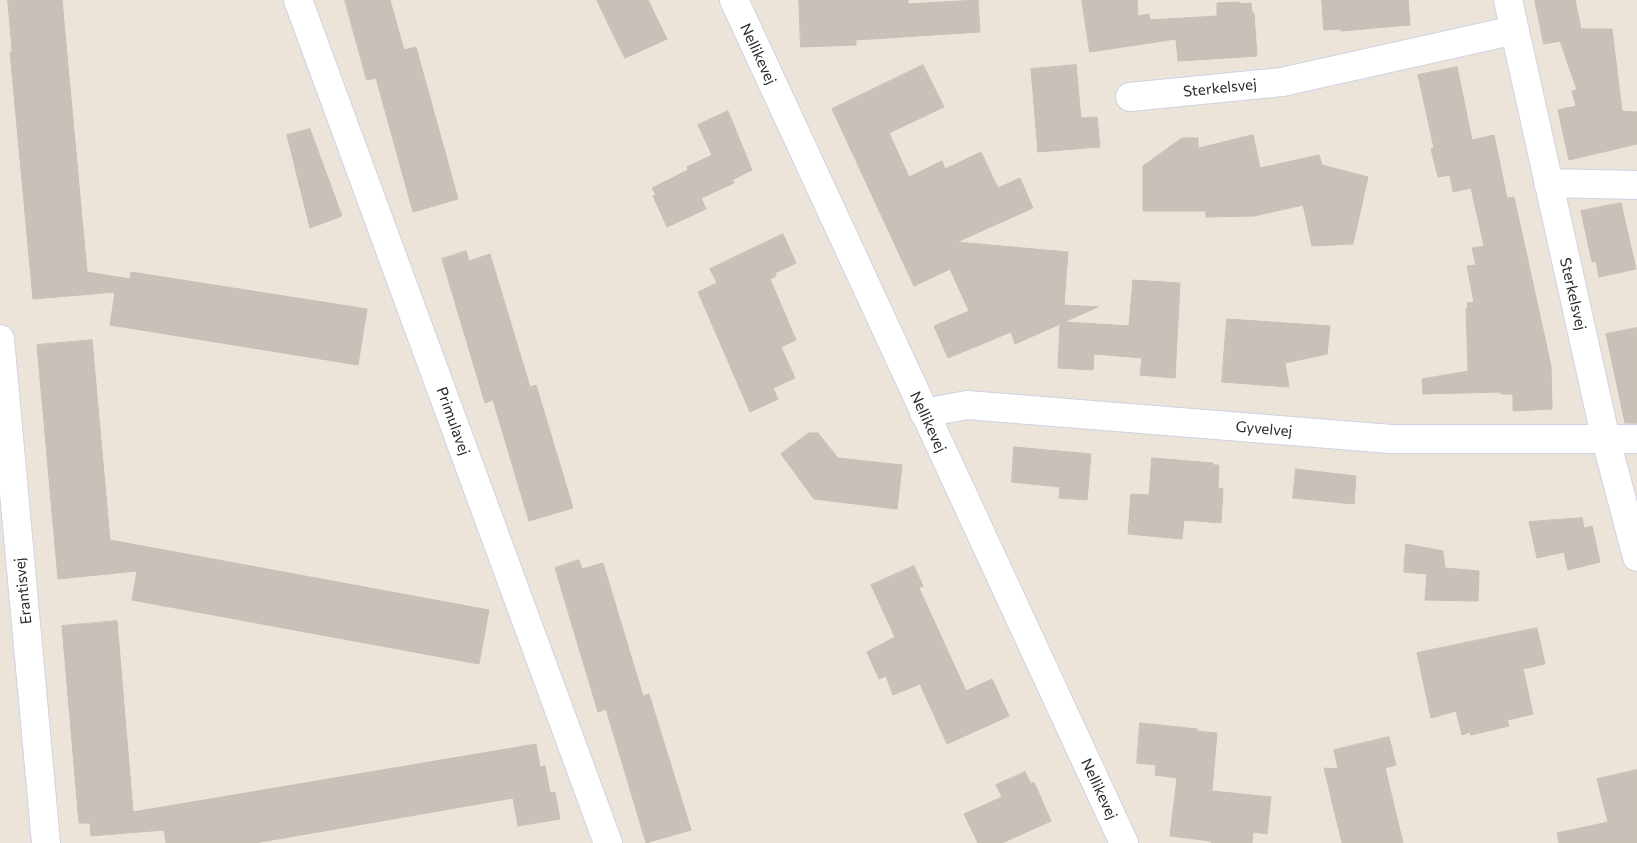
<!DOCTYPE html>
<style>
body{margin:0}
canvas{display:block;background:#ede4d9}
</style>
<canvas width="1637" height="843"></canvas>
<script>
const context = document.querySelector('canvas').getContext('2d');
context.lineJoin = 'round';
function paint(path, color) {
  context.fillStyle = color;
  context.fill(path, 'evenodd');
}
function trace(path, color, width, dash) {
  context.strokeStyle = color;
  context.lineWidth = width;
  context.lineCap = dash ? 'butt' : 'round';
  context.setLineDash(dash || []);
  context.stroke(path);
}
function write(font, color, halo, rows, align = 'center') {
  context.font = font + ' Commissioner,sans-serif';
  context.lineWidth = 5;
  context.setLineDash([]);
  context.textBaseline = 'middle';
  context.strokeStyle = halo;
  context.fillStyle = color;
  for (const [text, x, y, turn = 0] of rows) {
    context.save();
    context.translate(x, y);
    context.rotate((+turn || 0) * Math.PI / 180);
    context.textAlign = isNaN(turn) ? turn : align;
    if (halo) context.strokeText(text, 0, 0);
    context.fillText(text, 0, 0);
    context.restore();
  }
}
const building = new Path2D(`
 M 8,0 L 62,0 L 87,272 L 130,279 L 131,272 L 367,309 L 358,365 L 110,325 L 115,292 L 33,299 L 10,52 L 12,52 Z
 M 345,0 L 390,0 L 404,50 L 416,47 L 458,199 L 413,212 L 376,78 L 367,80 Z
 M 597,0 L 648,0 L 667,39 L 625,58 Z
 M 799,0 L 908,0 L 908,4 L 978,0 L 980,32 L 856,40 L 856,45 L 801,47 Z
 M 1082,0 L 1137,0 L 1138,16 L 1149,14 L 1150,20 L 1217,16 L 1217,3 L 1239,2 L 1240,4 L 1251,3 L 1252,13 L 1254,13 L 1257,56 L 1178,61 L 1176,39 L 1090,52 Z
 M 1322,0 L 1408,0 L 1410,25 L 1341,31 L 1341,29 L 1324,30 Z
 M 1535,0 L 1575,0 L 1581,29 L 1612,29 L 1622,111 L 1637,112 L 1637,144 L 1569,160 L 1558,110 L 1576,106 L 1572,91 L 1577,90 L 1560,41 L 1544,44 Z
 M 923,65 L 944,107 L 889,133 L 909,177 L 942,161 L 945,169 L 981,152 L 998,188 L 1020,178 L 1033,208 L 957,242 L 1068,252 L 1064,305 L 1098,307 L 1064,322 L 1129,326 L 1133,280 L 1180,283 L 1175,378 L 1140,375 L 1142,358 L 1094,354 L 1093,370 L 1058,368 L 1060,324 L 1015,344 L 1011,332 L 948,358 L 934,326 L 969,311 L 950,269 L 914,286 L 832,109 Z
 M 1076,65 L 1081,118 L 1097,117 L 1100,147 L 1038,152 L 1031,69 Z
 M 1457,67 L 1472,140 L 1494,135 L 1507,198 L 1514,197 L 1551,366 L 1552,409 L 1513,411 L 1513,394 L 1501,394 L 1501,392 L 1423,394 L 1422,379 L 1468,371 L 1466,309 L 1468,308 L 1467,303 L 1474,302 L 1467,266 L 1476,265 L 1472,248 L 1484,246 L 1471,188 L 1453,192 L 1450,175 L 1438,177 L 1431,149 L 1434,148 L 1418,75 Z
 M 728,111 L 752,170 L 732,180 L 734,183 L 701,198 L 706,209 L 667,227 L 653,196 L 656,195 L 652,188 L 688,170 L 687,167 L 712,155 L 698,125 Z
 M 310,129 L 342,216 L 310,228 L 287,135 Z
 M 1253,135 L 1260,168 L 1319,155 L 1322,165 L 1368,177 L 1353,244 L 1312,246 L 1303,205 L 1254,216 L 1206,217 L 1206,211 L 1143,211 L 1143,166 L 1182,138 L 1198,138 L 1198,148 Z
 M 1621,203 L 1636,269 L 1599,277 L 1596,261 L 1592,262 L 1581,211 Z
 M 783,234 L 796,263 L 775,273 L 776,276 L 770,279 L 796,340 L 781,347 L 795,378 L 773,388 L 778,399 L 750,412 L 698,292 L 717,283 L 710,269 Z
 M 466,251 L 469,261 L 490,254 L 530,387 L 536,385 L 573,508 L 529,521 L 493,400 L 485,403 L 442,259 Z
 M 1227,319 L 1330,326 L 1327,354 L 1285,363 L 1289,387 L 1222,382 Z
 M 1637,328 L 1637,423 L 1625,423 L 1606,334 Z
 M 92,340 L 110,540 L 489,610 L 479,664 L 132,600 L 137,571 L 58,579 L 37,345 Z
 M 809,433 L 818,433 L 838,458 L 902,465 L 897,509 L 814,499 L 781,454 Z
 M 1014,447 L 1091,454 L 1087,500 L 1059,498 L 1060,487 L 1012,482 Z
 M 1152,458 L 1213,463 L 1213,465 L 1219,465 L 1218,488 L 1223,489 L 1221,523 L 1184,520 L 1182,539 L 1128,534 L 1131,494 L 1149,495 Z
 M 1296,469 L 1356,476 L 1354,504 L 1293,498 Z
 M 1582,518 L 1584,528 L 1592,526 L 1600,562 L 1568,570 L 1564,552 L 1537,558 L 1529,522 Z
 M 1406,544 L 1443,551 L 1445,568 L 1479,571 L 1478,601 L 1425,600 L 1427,574 L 1404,572 Z
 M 579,560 L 582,569 L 603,563 L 643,696 L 649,694 L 691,830 L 646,843 L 606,709 L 598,712 L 555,568 Z
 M 914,566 L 923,586 L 919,588 L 966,691 L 992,679 L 1009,716 L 947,744 L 920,684 L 893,695 L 886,676 L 879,679 L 867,652 L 895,637 L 871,585 Z
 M 117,621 L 133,812 L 536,744 L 540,767 L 545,766 L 550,793 L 555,792 L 560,819 L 518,826 L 513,798 L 255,843 L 166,843 L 164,830 L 91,836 L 90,823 L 79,823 L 62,626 Z
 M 1537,628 L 1545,664 L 1523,669 L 1533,714 L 1507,720 L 1509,726 L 1471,735 L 1470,732 L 1462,735 L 1456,711 L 1431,718 L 1417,653 Z
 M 1140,723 L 1197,729 L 1197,731 L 1217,733 L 1212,791 L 1271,797 L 1267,834 L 1253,832 L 1252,843 L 1211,843 L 1211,841 L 1170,836 L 1177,778 L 1155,775 L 1156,765 L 1137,763 Z
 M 1389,737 L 1396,765 L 1385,768 L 1403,843 L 1342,843 L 1324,768 L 1338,769 L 1334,750 Z
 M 1637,770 L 1637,843 L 1559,843 L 1557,833 L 1608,822 L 1597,779 Z
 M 1025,772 L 1031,784 L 1034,782 L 1051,821 L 1002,843 L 978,843 L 964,814 L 1002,797 L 996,785 Z`);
paint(building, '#c8c1b9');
trace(building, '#c8c0b3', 1);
const minor = new Path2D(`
 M 298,0 L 608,843
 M 734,0 L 1124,843
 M 1508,0 L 1606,440 L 1637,557
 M 1130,97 L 1282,82 L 1515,30
 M 1548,183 L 1637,185
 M 0,339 L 46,843
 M 924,413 L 967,405 L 1391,439 L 1637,439`);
trace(minor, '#ced2e4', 30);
trace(minor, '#fff', 28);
write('15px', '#292929', '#fff', [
 ["Nellikevej",758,54,65],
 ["Sterkelsvej",1220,88,-6],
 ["Sterkelsvej",1573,294,77],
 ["Primulavej",453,421,70],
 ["Nellikevej",928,422,65],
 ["Gyvelvej",1264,429,5],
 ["Erantisvej",23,591,-96],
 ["Nellikevej",1099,789,65]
]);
</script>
